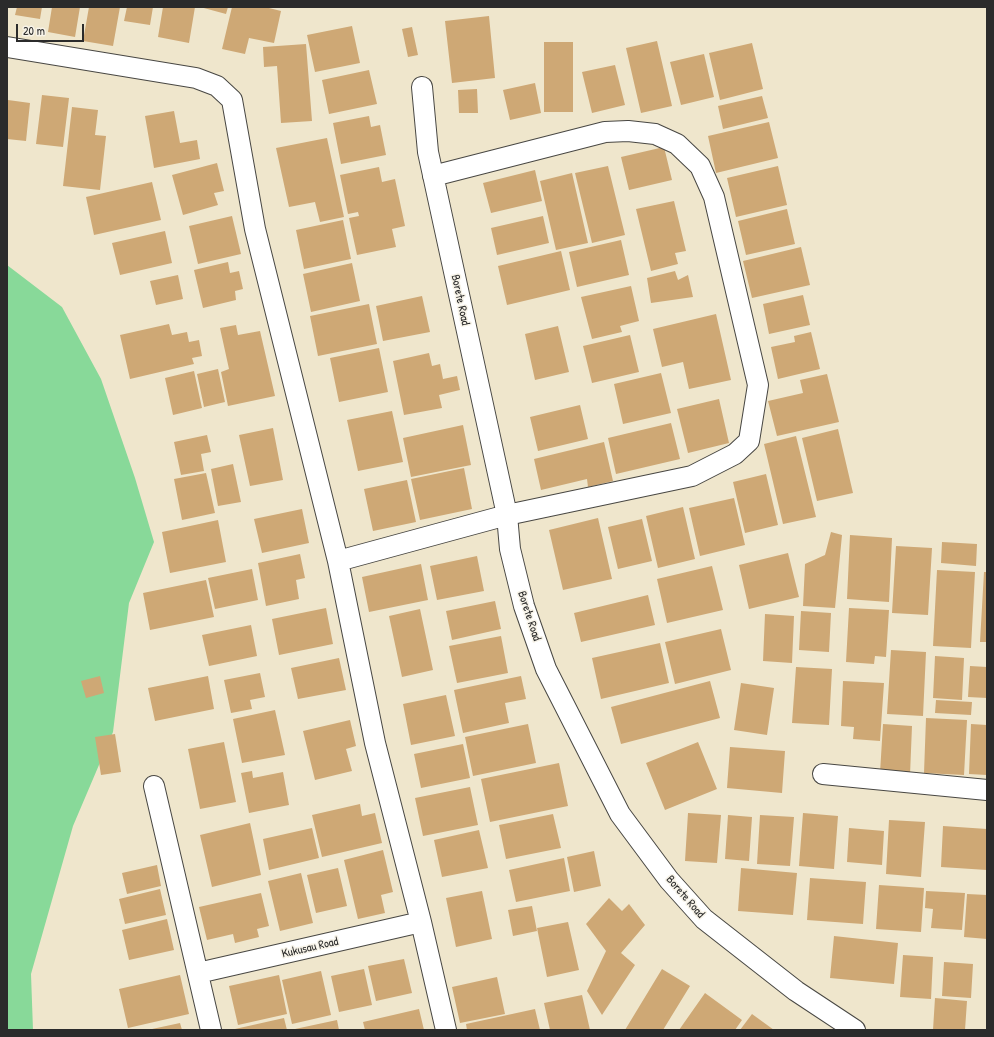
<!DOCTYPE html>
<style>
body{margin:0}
#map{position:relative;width:994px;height:1037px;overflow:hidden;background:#efe6cc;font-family:"Patrick Hand",sans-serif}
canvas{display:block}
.frame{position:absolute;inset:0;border:8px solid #2b2b2b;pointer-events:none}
.scale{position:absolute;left:16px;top:24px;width:68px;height:18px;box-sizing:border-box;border:2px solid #2b2b2b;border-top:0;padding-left:5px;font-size:12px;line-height:14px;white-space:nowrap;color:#2b2b2b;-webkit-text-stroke:3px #f7f3e8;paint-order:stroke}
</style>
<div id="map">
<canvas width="994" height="1037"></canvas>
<div class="frame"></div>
<div class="scale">20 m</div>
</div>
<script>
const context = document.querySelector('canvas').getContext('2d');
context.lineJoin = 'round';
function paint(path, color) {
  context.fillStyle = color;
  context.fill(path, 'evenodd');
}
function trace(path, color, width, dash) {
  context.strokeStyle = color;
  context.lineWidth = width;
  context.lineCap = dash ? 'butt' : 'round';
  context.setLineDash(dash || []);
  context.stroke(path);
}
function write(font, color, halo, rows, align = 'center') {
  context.font = font + ' "Patrick Hand",sans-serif';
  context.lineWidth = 3;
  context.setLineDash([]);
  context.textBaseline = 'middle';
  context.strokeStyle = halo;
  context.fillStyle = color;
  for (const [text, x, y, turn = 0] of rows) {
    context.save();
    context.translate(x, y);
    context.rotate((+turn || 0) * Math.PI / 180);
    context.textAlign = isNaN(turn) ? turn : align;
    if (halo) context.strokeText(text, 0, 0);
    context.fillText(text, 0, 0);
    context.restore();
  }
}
paint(new Path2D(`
 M 7,265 L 62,307 L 101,379 L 135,478 L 154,542 L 129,603 L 113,732 L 73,826 L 31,974 L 33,1030 L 7,1030 Z`), '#88d999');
paint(new Path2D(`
 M 17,7 L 42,7 L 40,19 L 15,15 Z
 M 52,7 L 80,7 L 75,37 L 48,32 Z
 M 89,7 L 120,7 L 113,46 L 83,41 Z
 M 127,7 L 153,7 L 150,25 L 124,21 Z
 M 163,7 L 195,7 L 189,43 L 158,37 Z
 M 200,7 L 228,7 L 226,14 Z
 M 232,7 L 265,7 L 281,11 L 274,43 L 249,38 L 245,54 L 222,49 Z
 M 489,16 L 495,78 L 452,83 L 445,21 Z
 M 352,26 L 360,63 L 315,72 L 307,35 Z
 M 412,27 L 418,55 L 408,57 L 402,29 Z
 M 657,41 L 672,106 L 641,113 L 626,48 Z
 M 544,42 L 573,42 L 573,112 L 544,112 Z
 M 752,43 L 763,89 L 720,100 L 709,53 Z
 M 306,44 L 312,121 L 281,123 L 277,66 L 264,67 L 263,47 Z
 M 704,54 L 714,97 L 681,105 L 670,62 Z
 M 615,65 L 625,105 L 592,113 L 582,72 Z
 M 369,70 L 377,104 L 329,114 L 322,80 Z
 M 535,83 L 541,113 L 510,120 L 503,90 Z
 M 477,89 L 478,113 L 459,113 L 458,90 Z
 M 42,95 L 69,98 L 63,147 L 36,144 Z
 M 762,96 L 768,118 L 723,129 L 718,106 Z
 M 8,100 L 30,103 L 26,141 L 7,139 Z
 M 72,107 L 98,110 L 95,135 L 106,136 L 100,190 L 63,186 Z
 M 174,111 L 180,143 L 197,140 L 200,159 L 154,168 L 145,116 Z
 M 369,116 L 371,127 L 380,125 L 386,155 L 341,164 L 333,123 Z
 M 769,122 L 778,158 L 716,173 L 708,136 Z
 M 327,138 L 344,217 L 320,222 L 315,202 L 289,207 L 276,148 Z
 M 664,147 L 672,180 L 629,190 L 621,157 Z
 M 217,163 L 224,191 L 214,193 L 218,205 L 183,215 L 172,175 Z
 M 608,166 L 625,235 L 592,243 L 575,173 Z
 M 778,166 L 787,205 L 736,217 L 727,178 Z
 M 379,167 L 382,182 L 395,179 L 405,226 L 392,229 L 396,247 L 357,255 L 349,218 L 359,216 L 358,212 L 348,214 L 340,175 Z
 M 535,170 L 542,201 L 491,213 L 483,183 Z
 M 572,173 L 588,243 L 556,250 L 540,181 Z
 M 152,182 L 161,220 L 94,235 L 86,197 Z
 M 674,201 L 686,251 L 675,253 L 678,264 L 651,271 L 636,209 Z
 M 787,209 L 795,244 L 746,255 L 738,221 Z
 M 232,216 L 241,254 L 198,264 L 189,226 Z
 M 543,216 L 549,243 L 497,255 L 491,228 Z
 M 343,220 L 351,259 L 304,269 L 296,230 Z
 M 165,231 L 172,263 L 120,275 L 112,243 Z
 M 621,240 L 629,275 L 577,287 L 569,252 Z
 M 801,247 L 810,285 L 752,298 L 743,261 Z
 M 561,251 L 570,290 L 507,305 L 498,266 Z
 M 228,262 L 230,273 L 239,271 L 243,289 L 235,291 L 236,300 L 203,308 L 194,270 Z
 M 352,263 L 360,301 L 311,312 L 303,274 Z
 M 675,271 L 678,280 L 688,275 L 693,297 L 651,303 L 647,278 Z
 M 178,275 L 183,299 L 156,305 L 150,281 Z
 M 631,286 L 639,321 L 620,326 L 622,332 L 592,339 L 581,297 Z
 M 803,295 L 810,325 L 769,334 L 763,304 Z
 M 422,296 L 430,332 L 383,341 L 376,306 Z
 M 369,304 L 377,344 L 318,356 L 310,316 Z
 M 716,314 L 731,380 L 689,389 L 683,362 L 662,367 L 653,329 Z
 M 169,324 L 172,335 L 187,332 L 189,342 L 199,340 L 202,356 L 192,358 L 194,364 L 130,379 L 120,335 Z
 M 236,325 L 238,335 L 260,331 L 275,396 L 228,406 L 221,372 L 229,369 L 220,328 Z
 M 558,326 L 569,372 L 535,380 L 525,334 Z
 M 811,332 L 820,369 L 778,379 L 771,347 L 795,342 L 794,336 Z
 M 630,335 L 639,372 L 592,383 L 583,346 Z
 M 379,348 L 388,392 L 339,402 L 330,358 Z
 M 429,353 L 432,366 L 440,364 L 443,379 L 457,376 L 460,390 L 439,395 L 442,408 L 404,415 L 393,361 Z
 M 218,369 L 225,402 L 204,407 L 197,374 Z
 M 194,371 L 202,408 L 173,415 L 165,378 Z
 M 661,373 L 671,413 L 623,424 L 614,384 Z
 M 827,374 L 839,422 L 777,436 L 768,401 L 803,393 L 800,380 Z
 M 719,399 L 729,443 L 688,453 L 677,409 Z
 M 580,405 L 588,439 L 538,451 L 530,417 Z
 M 392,411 L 403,462 L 358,471 L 347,420 Z
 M 671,423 L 680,459 L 616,474 L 608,438 Z
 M 463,425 L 471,465 L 411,477 L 403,438 Z
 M 273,428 L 283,480 L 250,486 L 239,435 Z
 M 838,429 L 853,493 L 817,501 L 802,438 Z
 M 207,435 L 211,452 L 201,454 L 204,471 L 181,475 L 174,442 Z
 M 796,436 L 816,517 L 783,524 L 764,444 Z
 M 604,442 L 613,481 L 588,487 L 587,479 L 541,490 L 534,459 Z
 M 233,464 L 241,502 L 218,506 L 211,469 Z
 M 464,468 L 472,509 L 420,520 L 411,479 Z
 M 206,473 L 215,513 L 182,520 L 174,479 Z
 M 766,474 L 778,525 L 745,533 L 733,482 Z
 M 407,480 L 416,522 L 373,531 L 364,489 Z
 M 734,498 L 745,545 L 700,556 L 689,508 Z
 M 683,507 L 695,559 L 658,568 L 646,516 Z
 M 302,509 L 309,543 L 262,553 L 254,519 Z
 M 598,518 L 612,579 L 563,590 L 549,530 Z
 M 642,519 L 652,561 L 618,569 L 608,527 Z
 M 218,520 L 226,562 L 170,573 L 162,532 Z
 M 831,532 L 842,535 L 835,608 L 803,606 L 805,564 L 825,555 Z
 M 850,535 L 892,538 L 889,602 L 847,599 Z
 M 942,542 L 977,544 L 976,566 L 941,563 Z
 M 896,546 L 932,548 L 928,615 L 892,613 Z
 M 788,553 L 799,597 L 749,609 L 739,565 Z
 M 300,554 L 305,578 L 296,580 L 299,599 L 266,606 L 258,563 Z
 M 477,556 L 484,591 L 437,600 L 430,566 Z
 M 421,564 L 428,600 L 369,612 L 362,577 Z
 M 712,566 L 723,610 L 667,623 L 657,579 Z
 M 252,569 L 258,600 L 215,609 L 208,578 Z
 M 937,570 L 975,572 L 971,648 L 933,646 Z
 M 984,572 L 987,572 L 987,642 L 980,642 Z
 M 206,580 L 214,617 L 150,630 L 143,593 Z
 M 648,595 L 655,625 L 581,642 L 574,613 Z
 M 495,601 L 501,629 L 452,640 L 446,611 Z
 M 326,608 L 333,644 L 279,655 L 272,619 Z
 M 849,608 L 889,610 L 886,657 L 875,656 L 874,664 L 846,662 Z
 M 420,609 L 433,670 L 402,677 L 389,616 Z
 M 801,611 L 831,613 L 829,652 L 799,650 Z
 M 765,614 L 794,616 L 792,663 L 763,661 Z
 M 251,625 L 257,656 L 209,666 L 202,635 Z
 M 721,629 L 731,670 L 675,684 L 665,642 Z
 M 501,636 L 508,673 L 457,683 L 449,646 Z
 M 660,643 L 669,683 L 601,699 L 592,658 Z
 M 891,650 L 926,652 L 923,716 L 887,714 Z
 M 935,656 L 964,658 L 962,700 L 933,698 Z
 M 339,658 L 346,690 L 298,699 L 291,668 Z
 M 970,666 L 987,667 L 987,698 L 968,697 Z
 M 796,667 L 832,669 L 829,725 L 792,723 Z
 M 260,673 L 265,697 L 250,700 L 252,709 L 231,713 L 224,680 Z
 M 100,676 L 104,693 L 86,698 L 81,681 Z
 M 208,676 L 214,709 L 155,721 L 148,688 Z
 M 521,676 L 526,699 L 505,703 L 509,723 L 463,733 L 454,690 Z
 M 710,681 L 720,718 L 621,744 L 611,707 Z
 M 843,681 L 884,683 L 880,741 L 853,739 L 854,727 L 841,726 Z
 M 741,683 L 774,688 L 767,735 L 734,730 Z
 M 446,695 L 455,736 L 411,745 L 403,704 Z
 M 936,700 L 972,702 L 971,715 L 935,713 Z
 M 275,710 L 285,755 L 242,763 L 233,719 Z
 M 926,718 L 967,720 L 964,775 L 924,773 Z
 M 350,720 L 356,746 L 346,749 L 352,771 L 315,780 L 303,731 Z
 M 528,724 L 536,763 L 473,776 L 465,737 Z
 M 883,724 L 912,726 L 910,775 L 880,773 Z
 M 971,724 L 987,725 L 987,775 L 969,774 Z
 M 115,734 L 121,772 L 101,775 L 95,737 Z
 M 224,742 L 236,802 L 200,809 L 188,749 Z
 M 698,742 L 717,789 L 665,810 L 646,763 Z
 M 463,744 L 470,778 L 421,788 L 414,754 Z
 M 730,747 L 785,751 L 782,793 L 727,788 Z
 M 559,763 L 568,806 L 490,822 L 481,779 Z
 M 252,771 L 253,778 L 283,772 L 289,805 L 249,813 L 241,773 Z
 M 470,787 L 478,825 L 423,836 L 415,798 Z
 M 360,804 L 362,816 L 375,813 L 382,843 L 322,857 L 312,815 Z
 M 688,813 L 721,815 L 717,863 L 685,861 Z
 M 803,813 L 838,816 L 834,869 L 799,866 Z
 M 553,814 L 561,848 L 506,859 L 499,825 Z
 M 728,815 L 752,817 L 749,861 L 725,859 Z
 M 760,815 L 794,817 L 790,866 L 757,864 Z
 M 889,820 L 925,822 L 921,877 L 886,874 Z
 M 250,823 L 261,875 L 212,887 L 200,835 Z
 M 943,826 L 987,829 L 987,870 L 941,867 Z
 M 312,828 L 319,858 L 269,870 L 263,839 Z
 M 849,828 L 884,831 L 882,865 L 847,862 Z
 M 479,830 L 488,868 L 442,877 L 434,840 Z
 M 383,850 L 393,892 L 381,895 L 385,913 L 358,919 L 344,860 Z
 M 594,851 L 601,886 L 574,892 L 567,857 Z
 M 564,858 L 570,891 L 516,902 L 509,870 Z
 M 157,865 L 161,886 L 127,894 L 122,873 Z
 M 338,868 L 347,906 L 316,913 L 307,875 Z
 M 741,868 L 797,873 L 793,915 L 738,911 Z
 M 301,873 L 313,923 L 280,931 L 268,881 Z
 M 810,878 L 866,882 L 863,924 L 807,920 Z
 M 879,885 L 924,888 L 921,932 L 876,929 Z
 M 160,889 L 166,915 L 125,924 L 119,899 Z
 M 482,891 L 492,939 L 456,947 L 446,898 Z
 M 926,891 L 965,893 L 962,930 L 931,928 L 933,909 L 925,908 Z
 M 261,893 L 269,926 L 257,929 L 259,937 L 235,943 L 233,934 L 207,940 L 199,907 Z
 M 967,894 L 987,895 L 987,939 L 964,937 Z
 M 609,898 L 622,911 L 629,904 L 645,925 L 621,953 L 635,965 L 602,1015 L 587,991 L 606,951 L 586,924 Z
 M 532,906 L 537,931 L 513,936 L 508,910 Z
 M 167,919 L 174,950 L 129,960 L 122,930 Z
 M 568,922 L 579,970 L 547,977 L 537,928 Z
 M 834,936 L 898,943 L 894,984 L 830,978 Z
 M 903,955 L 933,957 L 931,999 L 900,997 Z
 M 404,959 L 412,993 L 376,1001 L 368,966 Z
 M 944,962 L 973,964 L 971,998 L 942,996 Z
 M 364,969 L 372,1005 L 339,1012 L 331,976 Z
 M 662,969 L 690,986 L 663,1030 L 625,1030 Z
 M 321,971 L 331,1015 L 292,1024 L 282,980 Z
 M 180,975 L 189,1014 L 128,1028 L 119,989 Z
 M 279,975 L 287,1014 L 238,1025 L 229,986 Z
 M 497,977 L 505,1014 L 460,1023 L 452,987 Z
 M 705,993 L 742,1020 L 735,1030 L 679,1030 Z
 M 582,995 L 590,1030 L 550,1030 L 544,1003 Z
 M 935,998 L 967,1001 L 965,1030 L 933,1030 Z
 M 419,1009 L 424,1030 L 365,1030 L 363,1022 Z
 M 535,1009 L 540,1030 L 467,1030 L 466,1024 Z
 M 752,1014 L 774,1030 L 740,1030 Z
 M 284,1018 L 287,1030 L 235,1030 L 235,1029 Z
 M 337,1020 L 339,1030 L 295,1030 L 295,1029 Z
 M 180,1023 L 182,1030 L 152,1030 L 152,1029 Z`), '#cea875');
const minor = new Path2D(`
 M 7,47 L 196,78 L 217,86 L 232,100 L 255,229 L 338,561 L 375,743 L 421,922 L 446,1030
 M 422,87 L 428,152 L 507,515 L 510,549 L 524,606 L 546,669 L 620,814 L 669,880 L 704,919 L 796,991 L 855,1030
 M 338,561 L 507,515 L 692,476 L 735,454 L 749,441 L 758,385 L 714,197 L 700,166 L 677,144 L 655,134 L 628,131 L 605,132 L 433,176
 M 823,774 L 987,790
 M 154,786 L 211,1030
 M 198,973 L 421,922`);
trace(minor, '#484743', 22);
trace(minor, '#fff', 20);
write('12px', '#2b2b2b', '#f7f3e8', [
 ["Borete Road",460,300,78],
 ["Borete Road",529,616,72],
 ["Borete Road",685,897,49],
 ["Kukusau Road",310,948,-13]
]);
</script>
